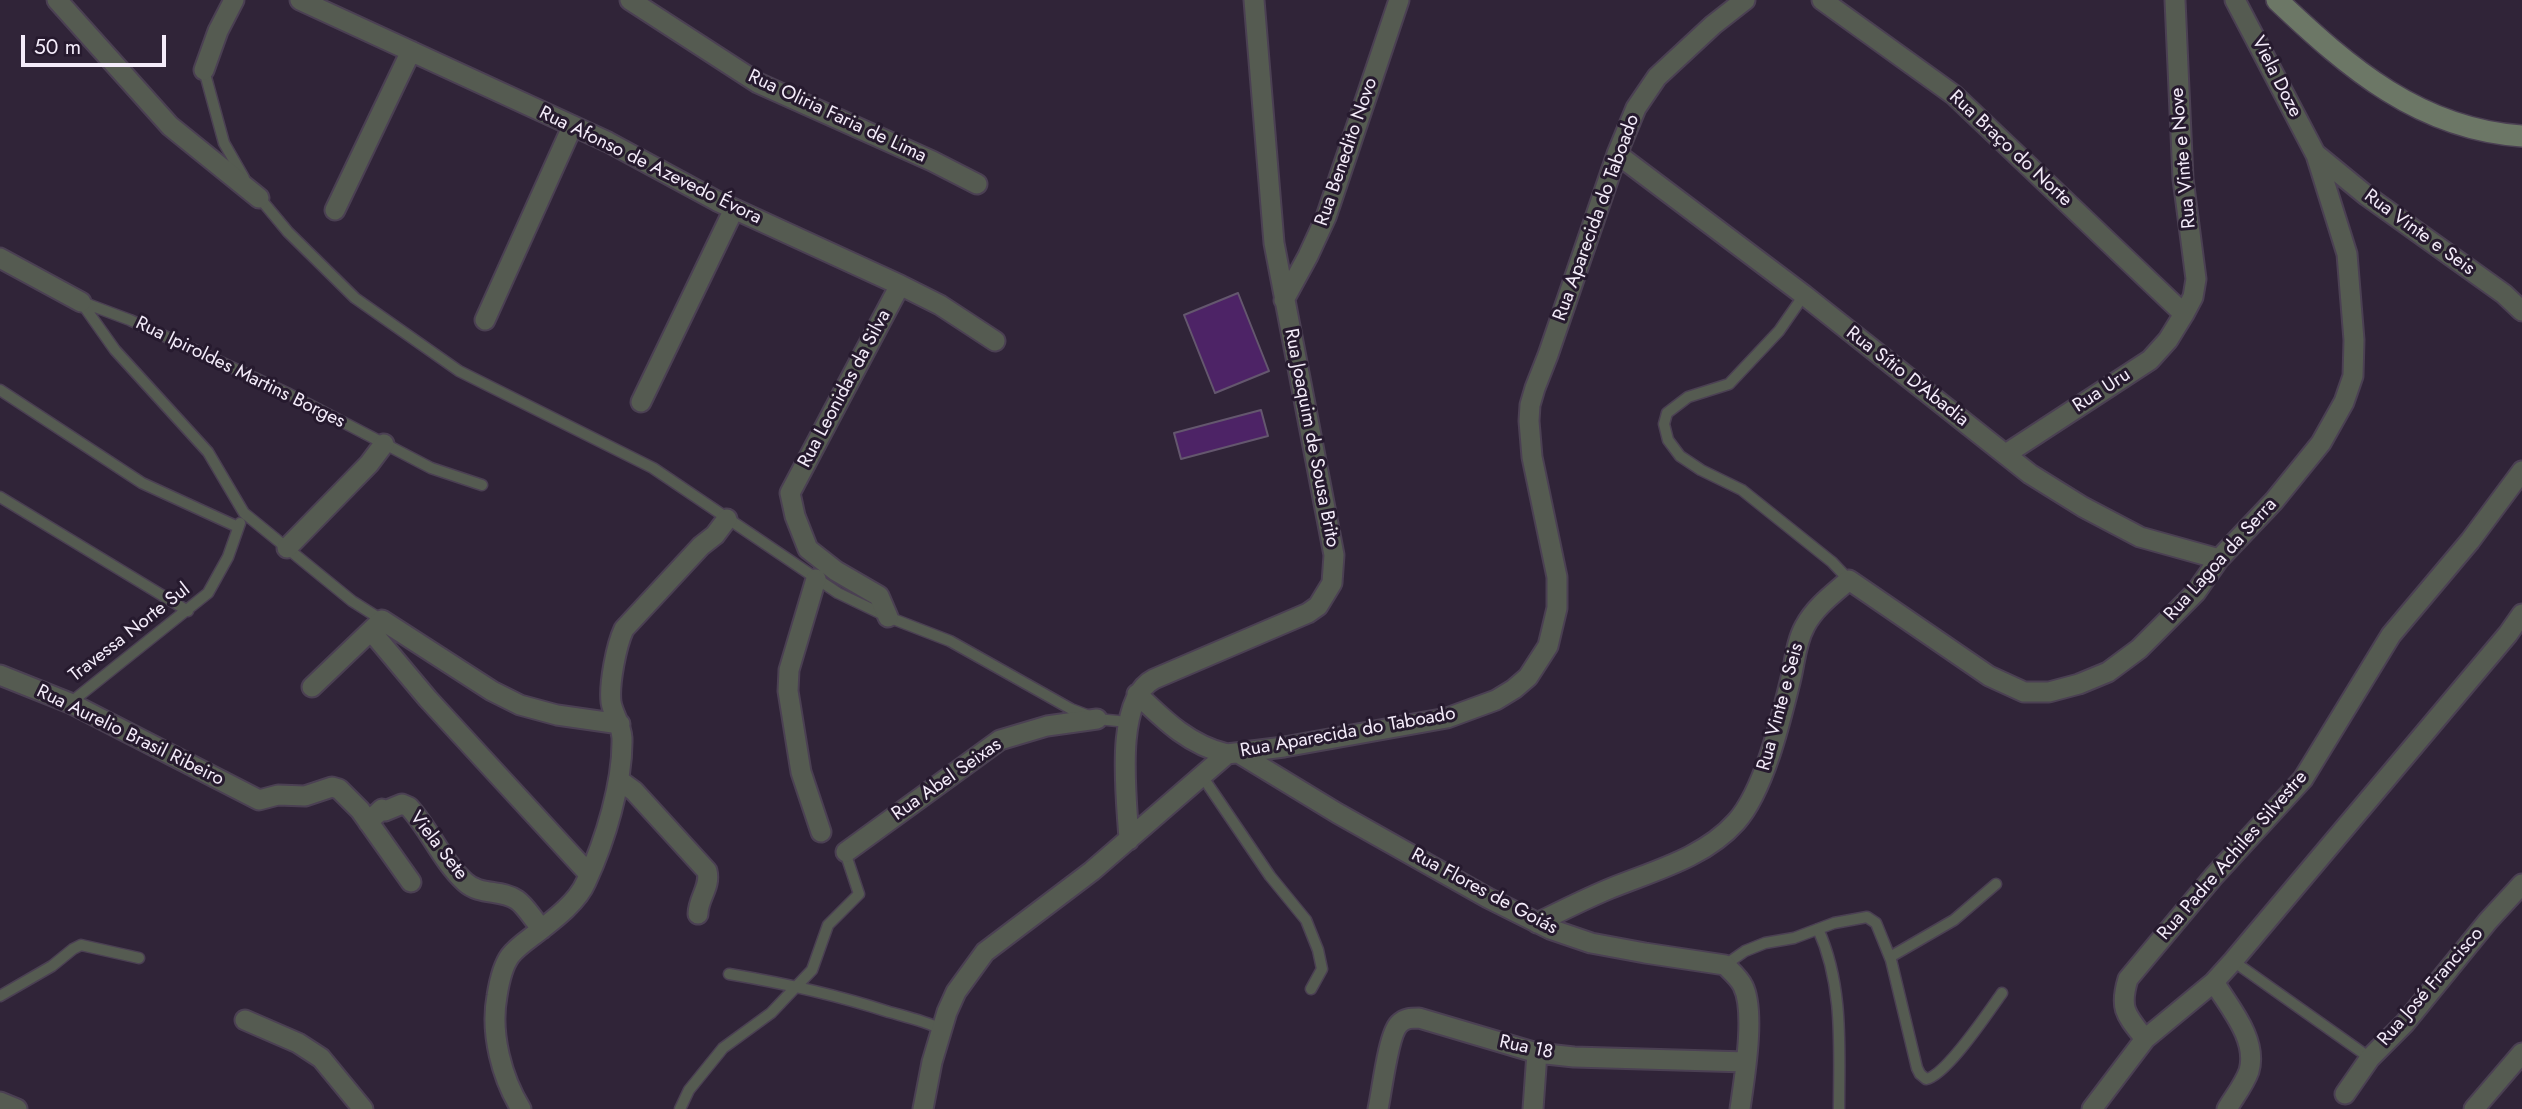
<!DOCTYPE html>
<meta charset="utf-8">
<style>
body{margin:0}
#map{position:relative;width:2522px;height:1109px;overflow:hidden;background:#302438;font-family:Jost,sans-serif}
canvas{display:block}
.scale{position:absolute;left:21px;top:35px;width:145px;height:32px;box-sizing:border-box;border:4px solid #f4ecfa;border-top:0;padding-left:9px;font-size:21px;line-height:24px;white-space:nowrap;color:#f4ecfa;-webkit-text-stroke:5px #261a2e;paint-order:stroke}
</style>
<div id="map">
<canvas width="2522" height="1109"></canvas>
<div class="scale">50 m</div>
</div>
<script>
const context = document.querySelector('canvas').getContext('2d');
context.lineJoin = 'round';
function paint(path, color) {
  context.fillStyle = color;
  context.fill(path, 'evenodd');
}
function trace(path, color, width, dash) {
  context.strokeStyle = color;
  context.lineWidth = width;
  context.lineCap = dash ? 'butt' : 'round';
  context.setLineDash(dash || []);
  context.stroke(path);
}
function write(font, color, halo, rows, align = 'center') {
  context.font = font + ' Jost,sans-serif';
  context.lineWidth = 6;
  context.setLineDash([]);
  context.textBaseline = 'middle';
  context.strokeStyle = halo;
  context.fillStyle = color;
  for (const [text, x, y, turn = 0] of rows) {
    context.save();
    context.translate(x, y);
    context.rotate((+turn || 0) * Math.PI / 180);
    context.textAlign = isNaN(turn) ? turn : align;
    if (halo) context.strokeText(text, 0, 0);
    context.fillText(text, 0, 0);
    context.restore();
  }
}
const building = new Path2D(`
 M 1238,293 L 1269,371 L 1215,393 L 1184,315 Z
 M 1261,410 L 1268,436 L 1181,459 L 1174,433 Z`);
paint(building, '#4d2366');
trace(building, '#64576e', 2);
const lane = new Path2D(`
 M 204,70 L 224,143 L 244,178
 M 258,196 L 288,232 L 355,298 L 459,371 L 653,468 L 838,593 L 888,617 L 950,641 L 1071,709 L 1097,719 L 1128,722
 M 1804,295 L 1779,331 L 1729,384 L 1688,397 L 1667,413 L 1664,424 L 1668,440 L 1680,456 L 1701,470 L 1742,490 L 1832,562 L 1849,580
 M 81,302 L 115,350 L 208,452 L 244,513 L 352,601 L 382,620
 M 82,302 L 130,320 L 289,394 L 431,468 L 482,485
 M 0,390 L 142,483 L 238,527
 M 0,497 L 188,611
 M 70,703 L 208,593 L 228,557 L 240,523
 M 1202,776 L 1270,876 L 1306,920 L 1318,950 L 1322,969 L 1311,989
 M 1818,929 C 1844,986 1839,1048 1839,1109
 M 1890,957 L 1954,920 L 1996,884
 M 2233,961 L 2370,1058
 M 1725,965 L 1745,951 L 1765,943 L 1794,938 L 1834,923 L 1867,917 L 1876,923 L 1891,960 L 1917,1068 L 1920,1074 L 1926,1079 C 1946,1076 1989,1011 2002,993
 M 729,974 C 783,983 837,995 889,1012 C 907,1017 925,1021 941,1029
 M 0,996 L 52,966 L 73,949 L 81,945 L 139,958
 M 680,1109 L 689,1090 L 723,1048 L 771,1013 L 812,970 L 828,925 L 859,894 L 845,852`);
const street = new Path2D(`
 M 57,0 L 170,126 L 259,198
 M 300,0 L 608,142 L 717,201 L 900,285 L 940,305 L 995,341
 M 630,0 L 758,83 L 932,161 L 977,184
 M 1822,0 L 1954,95 L 2184,314
 M 204,70 L 218,31 L 234,0
 M 1617,154 L 1804,295 L 2030,474 L 2083,507 L 2140,537 L 2219,559
 M 2317,155 L 2367,196 L 2504,294 L 2522,311
 M 335,210 L 411,51
 M 0,258 L 81,302
 M 1284,300 L 1308,256 L 1326,217 L 1399,0
 M 485,320 L 572,127
 M 641,402 L 734,209
 M 2006,454 L 2150,360 L 2168,340 L 2184,314 L 2193,297 L 2196,279 L 2183,179 L 2175,0
 M 287,548 L 369,464 L 384,444
 M 816,579 L 789,670 L 788,691 L 801,772 L 821,832
 M 888,617 L 879,596 L 836,571 L 808,549 L 795,516 L 790,493 L 900,285
 M 371,631 L 428,699 L 589,874
 M 0,675 L 70,703 L 259,800 L 278,795 L 305,796 L 332,787 L 339,789 L 360,810 L 411,882
 M 312,687 L 382,620 L 492,691 L 520,705 L 557,715 L 620,724
 M 1137,694 C 1164,720 1189,745 1227,754
 M 1240,754 L 1337,813 L 1488,898 L 1550,929 L 1591,943 L 1645,953 L 1725,965 C 1731,971 1740,979 1743,986 C 1756,1012 1744,1080 1740,1109
 M 619,780 L 634,791 L 707,871 C 711,887 698,898 698,914
 M 368,822 L 382,809 L 385,811 L 402,804 L 409,807 C 430,830 442,861 465,882 C 480,896 501,889 517,900 C 526,906 534,921 542,929
 M 1129,840 C 1127,800 1113,700 1154,679 L 1308,613 L 1318,606 L 1332,583 L 1334,555 L 1274,243 L 1254,0
 M 846,852 L 1000,740 L 1047,726 L 1097,719
 M 1537,923 C 1561,911 1585,899 1609,889 C 1653,871 1704,858 1736,822 C 1764,791 1781,719 1791,678 C 1795,661 1796,642 1805,626 C 1815,607 1833,594 1849,580 L 1989,676 L 2024,692 L 2049,692 L 2079,684 L 2108,672 L 2139,649 L 2196,592 L 2219,559 L 2274,501 L 2321,443 L 2344,402 L 2353,376 L 2354,340 L 2347,254 L 2316,155 L 2235,0
 M 2214,982 C 2229,1007 2258,1039 2249,1071 C 2244,1085 2234,1097 2227,1109
 M 245,1020 L 298,1043 L 321,1058 L 363,1109
 M 2145,1039 C 2126,1015 2119,1009 2128,979 L 2214,876 L 2303,779 L 2391,635 L 2470,541 L 2522,471
 M 2345,1094 L 2370,1058 L 2405,1023 L 2488,921 L 2522,884
 M 0,1102 L 17,1109
 M 521,1109 C 502,1078 490,1034 497,996 C 499,983 502,967 510,956 C 516,948 526,941 534,935 C 552,921 577,903 586,882 C 605,841 623,783 622,738 C 621,723 613,715 611,702 C 609,684 616,646 624,629 L 701,546 L 715,535 L 727,519
 M 923,1109 L 932,1062 L 947,1012 L 956,992 L 985,952 L 1092,871 L 1227,754 L 1284,747 L 1447,718 L 1496,700 L 1514,689 L 1528,677 L 1548,646 L 1557,608 L 1557,577 L 1532,457 L 1529,421 L 1530,405 L 1535,388 L 1548,355 L 1617,154 L 1636,108 L 1657,77 L 1713,25 L 1745,0
 M 1378,1109 C 1382,1091 1388,1035 1399,1024 C 1405,1018 1411,1018 1419,1018 L 1537,1053 L 1574,1057 L 1746,1062
 M 1533,1109 L 1537,1053
 M 2092,1109 L 2145,1039 L 2214,982 L 2233,961 L 2508,634 L 2522,614
 M 2474,1109 L 2522,1053`);
const secondary = new Path2D(`
 M 2277,0 C 2349,68 2419,129 2522,136`);
trace(lane, '#4b4053', 13);
trace(street, '#4b4053', 23);
trace(secondary, '#4b4053', 24);
trace(lane, '#555b51', 10);
trace(street, '#555b51', 19);
trace(secondary, '#6c7766', 21);
write('19px', '#f4ecfa', '#261a2e', [
 ["Viela Doze",2276,77,63],
 ["Rua Oliria Faria de Lima",837,117,25],
 ["Rua Braço do Norte",2010,149,43],
 ["Rua Benedito Novo",1347,152,-71],
 ["Rua Vinte e Nove",2184,158,-95],
 ["Rua Afonso de Azevedo Évora",650,166,26],
 ["Rua Aparecida do Taboado",1597,218,-70],
 ["Rua Vinte e Seis",2419,233,36],
 ["Rua Ipiroldes Martins Borges",240,373,26],
 ["Rua Sítio D'Abadia",1907,377,38],
 ["Rua Leonidas da Silva",845,389,-62],
 ["Rua Uru",2102,391,-33],
 ["Rua Joaquim de Sousa Brito",1311,438,79],
 ["Rua Lagoa da Serra",2221,560,-48],
 ["Travessa Norte Sul",130,633,-38],
 ["Rua Vinte e Seis",1781,707,-75],
 ["Rua Aparecida do Taboado",1348,733,-10],
 ["Rua Aurelio Brasil Ribeiro",130,736,26],
 ["Rua Abel Seixas",947,780,-35],
 ["Viela Sete",438,846,52],
 ["Rua Padre Achiles Silvestre",2233,856,-49],
 ["Rua Flores de Goiás",1484,892,28],
 ["Rua José Francisco",2431,987,-49],
 ["Rua 18",1526,1048,12]
]);
</script>
